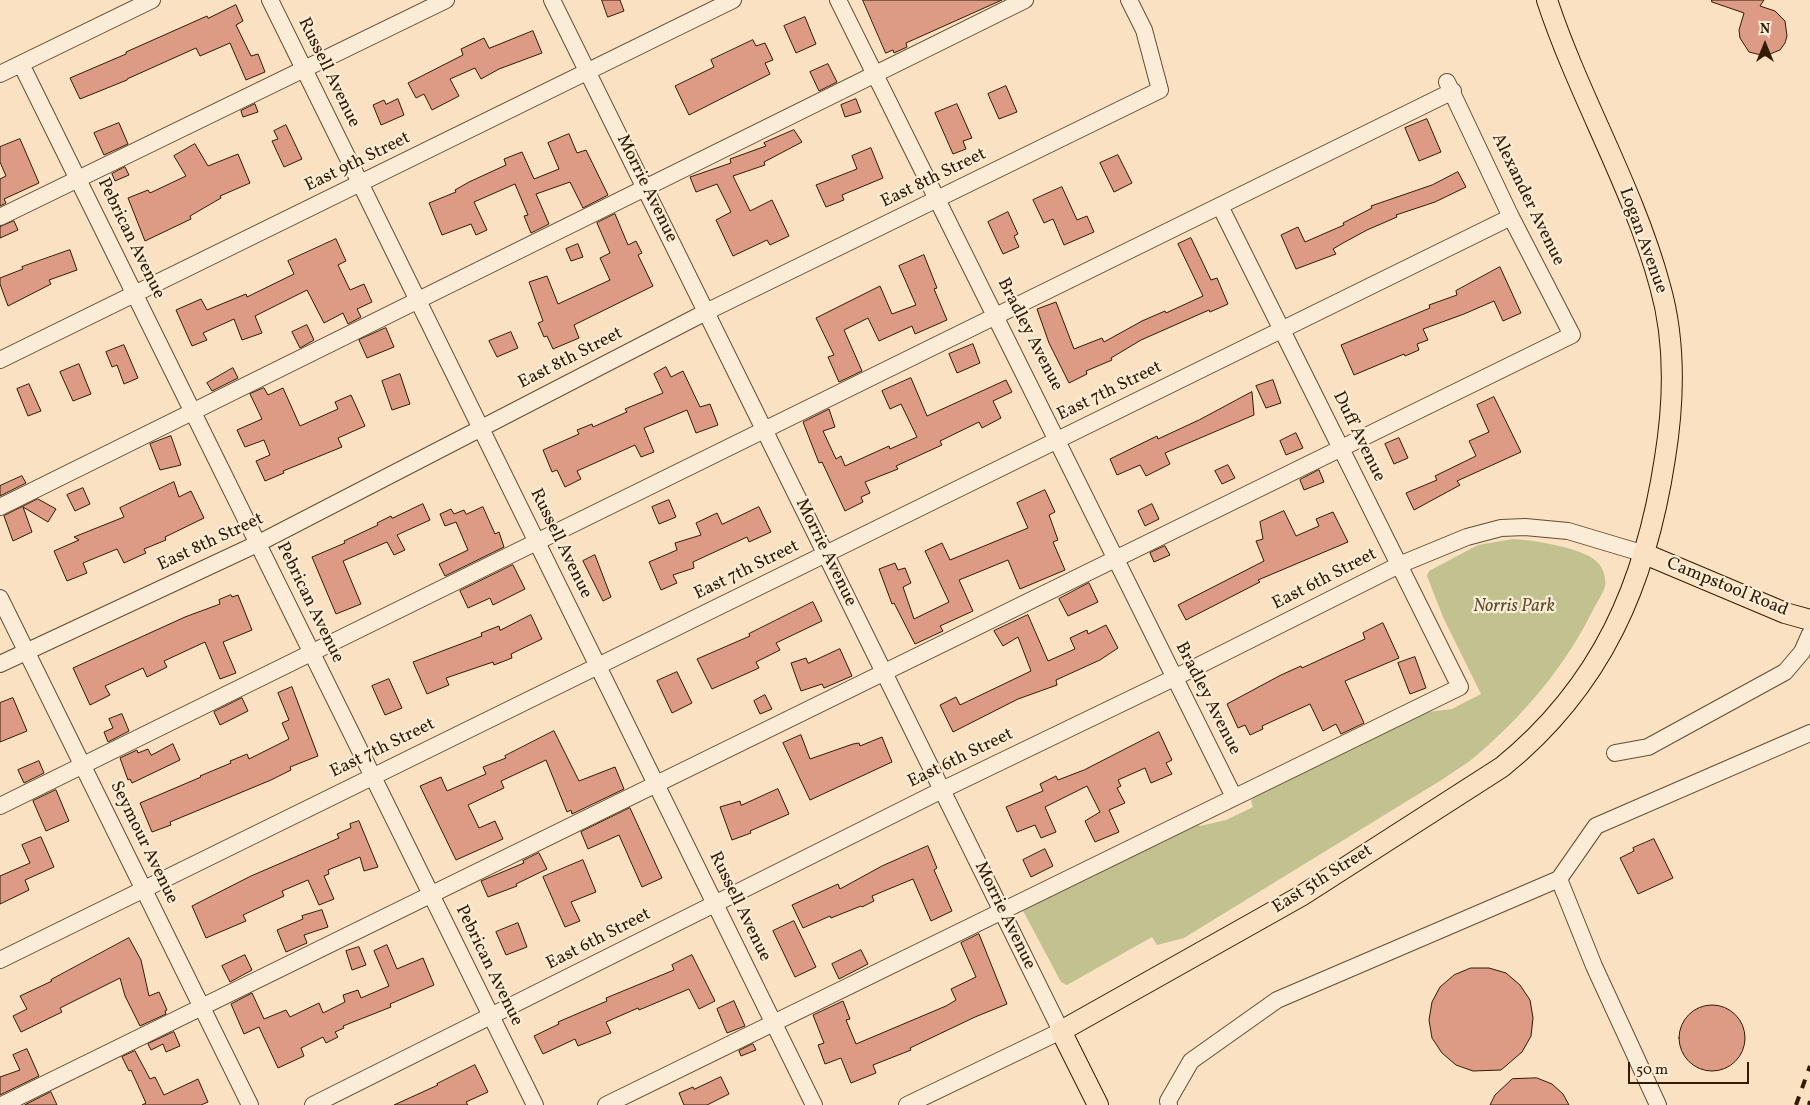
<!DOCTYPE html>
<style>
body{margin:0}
#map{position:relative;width:1810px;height:1105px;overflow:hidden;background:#f9e1c1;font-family:Vollkorn,serif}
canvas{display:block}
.north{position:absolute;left:1740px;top:20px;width:50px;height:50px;-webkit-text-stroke:4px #fbecd7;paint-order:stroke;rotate:0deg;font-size:14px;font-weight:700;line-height:20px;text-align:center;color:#311c03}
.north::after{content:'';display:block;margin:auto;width:18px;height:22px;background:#311c03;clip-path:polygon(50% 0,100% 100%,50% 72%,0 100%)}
.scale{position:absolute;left:1628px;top:1062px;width:121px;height:22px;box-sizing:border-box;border:2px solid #311c03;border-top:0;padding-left:6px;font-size:15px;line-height:18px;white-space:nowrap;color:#311c03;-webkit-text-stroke:4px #fbecd7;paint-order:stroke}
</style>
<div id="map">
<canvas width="1810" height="1105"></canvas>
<div class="north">N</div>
<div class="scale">50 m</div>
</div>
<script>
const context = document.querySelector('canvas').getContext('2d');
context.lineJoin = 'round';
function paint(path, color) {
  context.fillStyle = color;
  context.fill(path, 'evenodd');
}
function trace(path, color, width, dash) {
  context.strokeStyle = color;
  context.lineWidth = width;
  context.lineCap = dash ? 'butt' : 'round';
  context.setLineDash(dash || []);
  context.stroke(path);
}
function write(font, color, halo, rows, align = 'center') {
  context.font = font + ' Vollkorn,serif';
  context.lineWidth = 4.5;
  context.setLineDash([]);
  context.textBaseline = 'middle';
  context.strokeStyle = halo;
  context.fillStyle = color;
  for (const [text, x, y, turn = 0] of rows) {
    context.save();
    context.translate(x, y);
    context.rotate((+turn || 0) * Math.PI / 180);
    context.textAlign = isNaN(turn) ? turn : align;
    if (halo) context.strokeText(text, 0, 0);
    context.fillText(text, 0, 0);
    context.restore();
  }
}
paint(new Path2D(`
 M 1513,539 C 1533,540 1587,548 1599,564 C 1604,570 1606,579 1605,586 C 1603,594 1597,602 1593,610 C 1566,665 1524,715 1477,755 C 1467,764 1454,771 1443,779 L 1192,933 L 1184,938 L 1157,945 L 1152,937 L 1067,985 L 1061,982 L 1022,909 L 1198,824 L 1200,826 L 1226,820 L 1253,807 L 1251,800 L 1268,787 L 1426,708 L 1428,712 L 1452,709 L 1481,694 L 1443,617 L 1427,576 L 1429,571 L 1478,545 Z`), '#c1c290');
const building = new Path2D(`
 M 602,0 L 620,0 L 624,11 L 608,17 Z
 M 863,0 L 1002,0 L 906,43 L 907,47 L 894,53 L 893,50 L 886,53 Z
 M 1712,0 L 1764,0 L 1760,6 L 1775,11 L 1785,21 L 1787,36 L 1785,43 L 1780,50 L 1765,56 L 1749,52 L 1740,38 L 1739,30 L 1744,13 L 1712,2 Z
 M 236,5 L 243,21 L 236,25 L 251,56 L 258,54 L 265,72 L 246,80 L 230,43 L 200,56 L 196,48 L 127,79 L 127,80 L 80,99 L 70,78 L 126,54 L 126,52 L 207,16 L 208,18 Z
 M 805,17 L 816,44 L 796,53 L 784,26 Z
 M 533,31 L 542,53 L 499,69 L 481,79 L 475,68 L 450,79 L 459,96 L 432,110 L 424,94 L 416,98 L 408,83 L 463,55 L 461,49 L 484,38 L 489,48 Z
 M 753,40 L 756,46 L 765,43 L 773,60 L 765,63 L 770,74 L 689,115 L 675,86 L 714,67 L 711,60 Z
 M 828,64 L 837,82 L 819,91 L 810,72 Z
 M 1006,86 L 1017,112 L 999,119 L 988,94 Z
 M 398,99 L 404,115 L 381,125 L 373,105 L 384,100 L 386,104 Z
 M 856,99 L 861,112 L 845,117 L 841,105 Z
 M 255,104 L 258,112 L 243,117 L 241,111 Z
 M 957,104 L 972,138 L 963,141 L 966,149 L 953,154 L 935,113 Z
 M 1427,119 L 1441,152 L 1419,161 L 1405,128 Z
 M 119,123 L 128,144 L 104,155 L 94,133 Z
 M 286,125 L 302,159 L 284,167 L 272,141 L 278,139 L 274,131 Z
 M 794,130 L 802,142 L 764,162 L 765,165 L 733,176 L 750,211 L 772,200 L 789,236 L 770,245 L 767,240 L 733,256 L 716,220 L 731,212 L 717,184 L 696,192 L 690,177 L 731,163 L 730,159 L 766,146 L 764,143 Z
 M 569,134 L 577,153 L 586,150 L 608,195 L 583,208 L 570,182 L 536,194 L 549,224 L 531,233 L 524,216 L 528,215 L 515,184 L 474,202 L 487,230 L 476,235 L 471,224 L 442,235 L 429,203 L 456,192 L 455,190 L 469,182 L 506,165 L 504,159 L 522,152 L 534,179 L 559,169 L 548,143 Z
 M 20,139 L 39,183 L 4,199 L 6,203 L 0,206 L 0,179 L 6,176 L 0,162 L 0,147 Z
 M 195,144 L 208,166 L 238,154 L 250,183 L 220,196 L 221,198 L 190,216 L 191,219 L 145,241 L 128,198 L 148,190 L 150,193 L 186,176 L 174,156 Z
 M 871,148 L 883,178 L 842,195 L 844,200 L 826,207 L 816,185 L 857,169 L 852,156 Z
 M 1118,155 L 1132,183 L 1114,192 L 1100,163 Z
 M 125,167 L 129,175 L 115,181 L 112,174 Z
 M 1458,172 L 1466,187 L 1435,202 L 1396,215 L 1397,217 L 1367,230 L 1343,243 L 1333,249 L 1336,254 L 1296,269 L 1281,235 L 1298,227 L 1305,242 L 1344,225 L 1343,223 L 1372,208 L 1371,206 L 1432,185 Z
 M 1062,187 L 1077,220 L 1087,216 L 1094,232 L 1064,245 L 1053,219 L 1044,223 L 1033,200 Z
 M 1008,212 L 1018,234 L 1014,236 L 1019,247 L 1003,254 L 988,222 Z
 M 615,214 L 628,245 L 636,241 L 642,253 L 638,255 L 653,286 L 574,325 L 579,338 L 553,349 L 547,336 L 544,337 L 538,323 L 543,321 L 529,282 L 547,276 L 558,304 L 610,280 L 600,258 L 610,253 L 597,223 Z
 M 14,221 L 18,230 L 0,238 L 0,227 Z
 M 1191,238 L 1211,280 L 1217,278 L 1228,304 L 1210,312 L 1209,310 L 1141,340 L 1111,358 L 1112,360 L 1086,371 L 1087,374 L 1069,383 L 1049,343 L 1037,309 L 1056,302 L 1074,349 L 1102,338 L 1104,342 L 1142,321 L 1165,311 L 1166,313 L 1203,296 L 1178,244 Z
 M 336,239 L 346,261 L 338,265 L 350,290 L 364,284 L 372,302 L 357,309 L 361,317 L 348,324 L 343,313 L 324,323 L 307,290 L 255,316 L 262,333 L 242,340 L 234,319 L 203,333 L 207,340 L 192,346 L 176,310 L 201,299 L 207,310 L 246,294 L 247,297 L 294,274 L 288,261 Z
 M 578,244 L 583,257 L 571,261 L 566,249 Z
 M 70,250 L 77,270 L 49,280 L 51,284 L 8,306 L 0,284 L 0,278 L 23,269 L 22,267 Z
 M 924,255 L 937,288 L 934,289 L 947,320 L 915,334 L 912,326 L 879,341 L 868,318 L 844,330 L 862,371 L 839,382 L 828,357 L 834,355 L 816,318 L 880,286 L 892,314 L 916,305 L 899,266 Z
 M 1500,267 L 1521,313 L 1503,321 L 1494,301 L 1464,314 L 1423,329 L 1428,340 L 1417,344 L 1419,350 L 1405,356 L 1404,354 L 1354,375 L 1341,345 L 1430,308 L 1429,305 L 1457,295 L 1456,291 Z
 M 307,325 L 314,340 L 300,348 L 292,332 Z
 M 386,328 L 394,347 L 367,358 L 359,340 Z
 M 511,332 L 518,348 L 497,357 L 489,341 Z
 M 973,344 L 980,363 L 957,373 L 949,354 Z
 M 124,345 L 138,378 L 124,384 L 117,365 L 112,367 L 106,352 Z
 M 79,364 L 91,394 L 73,401 L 60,372 Z
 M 666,367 L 671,377 L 683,371 L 700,407 L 710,404 L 718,425 L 696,433 L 687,410 L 644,428 L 654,452 L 641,457 L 635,445 L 577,471 L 581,479 L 565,487 L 557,470 L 552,472 L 543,450 L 579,434 L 577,430 L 592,424 L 593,427 L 627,412 L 625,409 L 663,393 L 654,374 Z
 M 233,368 L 238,378 L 212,391 L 207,383 Z
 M 400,374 L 410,404 L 392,410 L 382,381 Z
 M 911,378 L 927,416 L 1006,380 L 1012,392 L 993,401 L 1001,418 L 982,428 L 979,422 L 940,441 L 942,445 L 896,466 L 898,469 L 865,482 L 870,493 L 861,497 L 863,502 L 845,511 L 822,462 L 819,463 L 803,422 L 829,409 L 835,427 L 823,431 L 836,459 L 841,456 L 845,466 L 889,446 L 890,449 L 917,437 L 901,404 L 890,409 L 882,391 Z
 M 1273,380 L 1281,403 L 1266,408 L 1256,386 Z
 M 29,384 L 41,411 L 28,416 L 17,389 Z
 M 264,388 L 268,395 L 283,388 L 300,426 L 338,409 L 335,402 L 351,395 L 365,426 L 338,438 L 342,447 L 283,471 L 284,473 L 265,481 L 256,461 L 270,455 L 264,440 L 245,447 L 237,430 L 262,419 L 250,394 Z
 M 1252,392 L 1254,415 L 1165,453 L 1170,464 L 1146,476 L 1140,465 L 1117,475 L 1110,459 L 1157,436 L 1158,439 L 1199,420 Z
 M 1494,397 L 1521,452 L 1457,481 L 1460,485 L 1414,510 L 1406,493 L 1437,480 L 1435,476 L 1476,456 L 1469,441 L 1489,432 L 1477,405 Z
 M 1296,433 L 1303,448 L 1286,455 L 1280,441 Z
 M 171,436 L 181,465 L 160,470 L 150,444 Z
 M 1399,438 L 1408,458 L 1394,464 L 1385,444 Z
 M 1228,465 L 1235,478 L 1222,484 L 1215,471 Z
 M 1319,470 L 1324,482 L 1304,490 L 1300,480 Z
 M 22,476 L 26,483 L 0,496 L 0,486 Z
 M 174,482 L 179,497 L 191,491 L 204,518 L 165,537 L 166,540 L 144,549 L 146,553 L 124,563 L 117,549 L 83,563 L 87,573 L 67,581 L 54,551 L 79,540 L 74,537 L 124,517 L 120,508 Z
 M 83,488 L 90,504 L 75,511 L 67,495 Z
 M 1045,490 L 1055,512 L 1049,515 L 1058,540 L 1053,542 L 1065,570 L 1020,589 L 1008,560 L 959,580 L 973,611 L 940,626 L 943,631 L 915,644 L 894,603 L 892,604 L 879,569 L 895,563 L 898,570 L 905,568 L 911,583 L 903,587 L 914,619 L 949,602 L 925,551 L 942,543 L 950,560 L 1028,528 L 1017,503 Z
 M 38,499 L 56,509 L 48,522 L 23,507 L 32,532 L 13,541 L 4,516 Z
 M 669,500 L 676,517 L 659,524 L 652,507 Z
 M 423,504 L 430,520 L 397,535 L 405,550 L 394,555 L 387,542 L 343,561 L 361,604 L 336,614 L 312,557 L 345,543 L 344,541 L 378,525 L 377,523 L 391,516 L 392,518 Z
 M 1152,504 L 1159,519 L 1145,526 L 1138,511 Z
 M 483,507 L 495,534 L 499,532 L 504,547 L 445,576 L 439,564 L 468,550 L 456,522 L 445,526 L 440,514 L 451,509 L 454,514 L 464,510 L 466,514 Z
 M 759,507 L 771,532 L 749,542 L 747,537 L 693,562 L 694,568 L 673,575 L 677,583 L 661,590 L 649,562 L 677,550 L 675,543 L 701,535 L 696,523 L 717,513 L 722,524 Z
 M 1284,511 L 1296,536 L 1319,526 L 1316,519 L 1333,512 L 1348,542 L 1258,580 L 1260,582 L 1186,620 L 1178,605 L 1264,561 L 1256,541 L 1263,539 L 1260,522 Z
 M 1165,546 L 1170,555 L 1154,562 L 1150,553 Z
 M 595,555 L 611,597 L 603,601 L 583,561 Z
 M 513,565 L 525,589 L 493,605 L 490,598 L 468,608 L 460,591 Z
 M 1089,583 L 1098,602 L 1068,616 L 1059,599 Z
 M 231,595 L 232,597 L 238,595 L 252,630 L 223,642 L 236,673 L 220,679 L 205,642 L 164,661 L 167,667 L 147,677 L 143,668 L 105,686 L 110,695 L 90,705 L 73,668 L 185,617 L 220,604 L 219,600 Z
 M 813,602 L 822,621 L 776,643 L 780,650 L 756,662 L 759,668 L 712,689 L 697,659 L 750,636 L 749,634 Z
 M 531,615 L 542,639 L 511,654 L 512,658 L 494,665 L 493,662 L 446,678 L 449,685 L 427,694 L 413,662 L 482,636 L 481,633 L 499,626 L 500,630 Z
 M 1028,615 L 1048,661 L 1075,649 L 1070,638 L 1087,630 L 1088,634 L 1106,625 L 1118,648 L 1100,660 L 1056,680 L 1057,685 L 1018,699 L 953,732 L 940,705 L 956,697 L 960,705 L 1031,671 L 1018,637 L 1003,646 L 994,631 Z
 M 1383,623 L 1399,658 L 1345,681 L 1364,723 L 1341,734 L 1336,724 L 1323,731 L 1310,704 L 1262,726 L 1263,729 L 1250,735 L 1245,725 L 1238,728 L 1227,704 L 1281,675 L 1301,666 L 1302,668 L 1365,639 L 1363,633 Z
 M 840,649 L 852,676 L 824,688 L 822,684 L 801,691 L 791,663 L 806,658 L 808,663 Z
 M 1415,657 L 1426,688 L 1410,694 L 1398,663 Z
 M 677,672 L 692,703 L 672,713 L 657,681 Z
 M 389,679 L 402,708 L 385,715 L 372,686 Z
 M 292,687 L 318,756 L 290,767 L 291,770 L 271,780 L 170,822 L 171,825 L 152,832 L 140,803 L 201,777 L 200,776 L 231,763 L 230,761 L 247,754 L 249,759 L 289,739 L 282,723 L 289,720 L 278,693 Z
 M 765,695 L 772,709 L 760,714 L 754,701 Z
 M 13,698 L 27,731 L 0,742 L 0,703 Z
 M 242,698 L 248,711 L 220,725 L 214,712 Z
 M 122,714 L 129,731 L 108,742 L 104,732 L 113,728 L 109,719 Z
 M 554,731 L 579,781 L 615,767 L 624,789 L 572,814 L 571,810 L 567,812 L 546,760 L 501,781 L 504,788 L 468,805 L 479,828 L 495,821 L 503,839 L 456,860 L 420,786 L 441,777 L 447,791 L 486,774 L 483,767 L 506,758 L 505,756 Z
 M 1159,732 L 1172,760 L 1166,763 L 1172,774 L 1151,783 L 1145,768 L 1118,780 L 1121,786 L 1117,788 L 1125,803 L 1109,810 L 1119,832 L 1095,842 L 1085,821 L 1100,812 L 1087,786 L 1045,807 L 1056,832 L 1041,838 L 1035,825 L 1017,832 L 1006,807 L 1043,791 L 1040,784 L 1056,776 L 1058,780 L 1084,770 Z
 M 801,735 L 810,759 L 853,744 L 859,743 L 860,746 L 882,737 L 892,762 L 810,800 L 783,743 Z
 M 173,744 L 180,760 L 132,783 L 130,779 L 128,780 L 120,758 L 137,750 L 138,753 L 148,749 L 151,755 Z
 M 39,761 L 44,773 L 24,783 L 18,770 Z
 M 778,789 L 789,814 L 750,831 L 751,833 L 732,840 L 720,807 L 740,801 L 741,805 Z
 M 56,790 L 69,821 L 46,831 L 33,801 Z
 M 630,808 L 662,878 L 642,887 L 619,835 L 588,849 L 581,832 Z
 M 359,821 L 378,867 L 364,871 L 360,857 L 328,870 L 329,874 L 324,876 L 334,899 L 319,905 L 308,880 L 282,891 L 284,896 L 243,915 L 246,921 L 206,938 L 192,906 L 251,876 L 339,838 L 337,834 L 351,828 L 350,824 Z
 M 41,837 L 54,867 L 25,880 L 29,890 L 0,904 L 0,876 L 30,863 L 22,845 Z
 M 1654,839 L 1673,878 L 1638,894 L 1620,858 L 1634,851 L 1633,848 Z
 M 928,846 L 937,868 L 934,870 L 952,911 L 931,921 L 913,879 L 872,896 L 874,901 L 862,907 L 861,906 L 831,918 L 830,916 L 803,928 L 792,905 L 838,884 L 840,889 L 882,866 Z
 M 1045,849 L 1053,866 L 1031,877 L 1023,860 Z
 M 539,853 L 547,869 L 516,884 L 517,886 L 488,897 L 481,881 L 524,863 L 523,861 Z
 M 583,860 L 596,892 L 571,902 L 580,921 L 565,927 L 543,877 Z
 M 322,910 L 328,927 L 304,935 L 307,943 L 286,952 L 277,930 L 303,919 L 302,916 Z
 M 794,921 L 816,967 L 795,977 L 773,931 Z
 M 518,923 L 527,947 L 506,955 L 496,932 Z
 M 979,934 L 1007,1004 L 975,1017 L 910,1048 L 911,1050 L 873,1065 L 876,1073 L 851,1083 L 841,1058 L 825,1064 L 818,1045 L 824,1043 L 813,1015 L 843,1001 L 850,1019 L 846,1020 L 856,1044 L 946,1006 L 956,1000 L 951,989 L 976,977 L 961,943 Z
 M 129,938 L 141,960 L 149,996 L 159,992 L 167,1010 L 165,1011 L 166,1014 L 140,1026 L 125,996 L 120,978 L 60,1008 L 62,1012 L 21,1032 L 13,1016 L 27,1009 L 20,996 L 52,981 L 51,980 Z
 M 387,945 L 397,969 L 423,958 L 434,985 L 390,1004 L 391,1007 L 343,1026 L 344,1028 L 335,1032 L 338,1037 L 326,1043 L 323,1037 L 301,1048 L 304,1056 L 278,1068 L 259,1027 L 244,1034 L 231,1004 L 252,993 L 264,1019 L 286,1010 L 290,1017 L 319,1003 L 323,1013 L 345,1002 L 343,995 L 358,990 L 361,998 L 389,986 L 374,951 Z
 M 359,947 L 366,965 L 352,970 L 346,951 Z
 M 861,950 L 868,964 L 839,979 L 832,964 Z
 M 245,955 L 252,970 L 230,982 L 222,966 Z
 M 692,955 L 715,1001 L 699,1009 L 689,989 L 639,1010 L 638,1008 L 606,1022 L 611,1033 L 578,1046 L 575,1039 L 543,1054 L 534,1036 L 559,1024 L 558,1022 L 607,1001 L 606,998 L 674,970 L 672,965 Z
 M 1471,968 L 1489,968 L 1506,973 L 1520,985 L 1530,1000 L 1533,1018 L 1531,1036 L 1522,1052 L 1501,1070 L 1473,1071 L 1456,1065 L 1442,1053 L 1432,1038 L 1429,1020 L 1432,1002 L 1440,987 L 1454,975 Z
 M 734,1001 L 745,1026 L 727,1033 L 717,1009 Z
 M1679 1038a33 33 0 1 1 66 0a33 33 0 1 1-66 0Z
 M 174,1032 L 180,1046 L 166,1052 L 163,1044 L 151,1050 L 148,1044 Z
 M 753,1044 L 756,1050 L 741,1056 L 739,1051 Z
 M 27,1049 L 39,1076 L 0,1095 L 0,1077 L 20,1070 L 13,1055 Z
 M 135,1051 L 150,1079 L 155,1077 L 164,1095 L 198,1079 L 208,1102 L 201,1105 L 142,1105 L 146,1103 L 131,1070 L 129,1071 L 122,1057 Z
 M 475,1065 L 488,1092 L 466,1102 L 468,1105 L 394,1105 L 438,1085 L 437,1084 Z
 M 721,1077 L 729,1094 L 707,1105 L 684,1105 L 679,1093 L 693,1087 L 694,1089 Z
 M 1537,1078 L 1552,1084 L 1563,1094 L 1569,1105 L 1490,1105 L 1495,1095 L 1512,1079 Z
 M 51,1092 L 57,1105 L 25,1105 Z`);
paint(building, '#dd9a84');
trace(building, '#311c03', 1);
const minor = new Path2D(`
 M 270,0 L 814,1105
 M 552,0 L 1061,1031 L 907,1105
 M 838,0 L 1234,797
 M 21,64 L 535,1105
 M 0,74 L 152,0
 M 0,217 L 446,0
 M 0,360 L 733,0
 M 0,507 L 1025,0
 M 0,598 L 250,1105
 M 0,664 L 257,544 L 706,312 L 1160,90 L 1144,30 L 1129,0
 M 1615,753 L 1648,747 L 1785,672 L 1802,652 L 1810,634
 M 0,806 L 1453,91
 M 0,960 L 1511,217
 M 2,1105 L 1572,335 L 1511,217 L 1447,82
 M 313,1105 L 942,790 L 1174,678 L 1399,565 L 1467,537 L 1501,528 L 1525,527 L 1568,531 L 1645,554
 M 606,1105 L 1460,687 L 1220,206
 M 1169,1105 L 1168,1101 L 1191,1061 L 1277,1000 L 1559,879
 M 1658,1105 L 1594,966 L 1559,879 L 1596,826 L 1810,733`);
const major = new Path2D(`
 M 1645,554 L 1785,613 L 1810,620
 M 1098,1105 L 1061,1031 L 1301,896 L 1502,767 C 1602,686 1646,583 1665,458 C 1674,402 1676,342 1660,286 C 1634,189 1579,97 1547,0`);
trace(minor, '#634d32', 18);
trace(major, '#311c03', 22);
trace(minor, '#fbecd7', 16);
trace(major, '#f9e1c1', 20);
trace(new Path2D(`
 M 1796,1105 L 1810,1066
 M 1809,1105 L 1810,1101`), '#311c03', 4, [9, 9]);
write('18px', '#311c03', '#fbecd7', [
 ["Russell Avenue",328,73,64],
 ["East 9th Street",358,163,-26],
 ["East 8th Street",934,179,-26],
 ["Morrie Avenue",646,189,64],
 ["Alexander Avenue",1527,200,64],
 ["Pebrican Avenue",130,239,64],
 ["Logan Avenue",1642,241,70],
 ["Bradley Avenue",1029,335,63],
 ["East 8th Street",571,359,-27],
 ["East 7th Street",1110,392,-26],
 ["Duff Avenue",1358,437,64],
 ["East 8th Street",211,543,-25],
 ["Russell Avenue",560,544,64],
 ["Morrie Avenue",825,553,64],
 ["East 7th Street",747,571,-26],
 ["East 6th Street",1325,580,-27],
 ["Campstool Road",1727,588,22],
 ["Pebrican Avenue",309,603,64],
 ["Bradley Avenue",1207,699,63],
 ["East 7th Street",383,749,-26],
 ["East 6th Street",961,759,-26],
 ["Seymour Avenue",143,843,64],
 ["East 5th Street",1323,880,-32],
 ["Russell Avenue",739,907,64],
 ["Morrie Avenue",1004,916,64],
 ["East 6th Street",599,940,-27],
 ["Pebrican Avenue",488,966,64]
]);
write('italic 18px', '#5c4e2d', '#fbecd7', [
 ["Norris Park",1514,608]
]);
</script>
